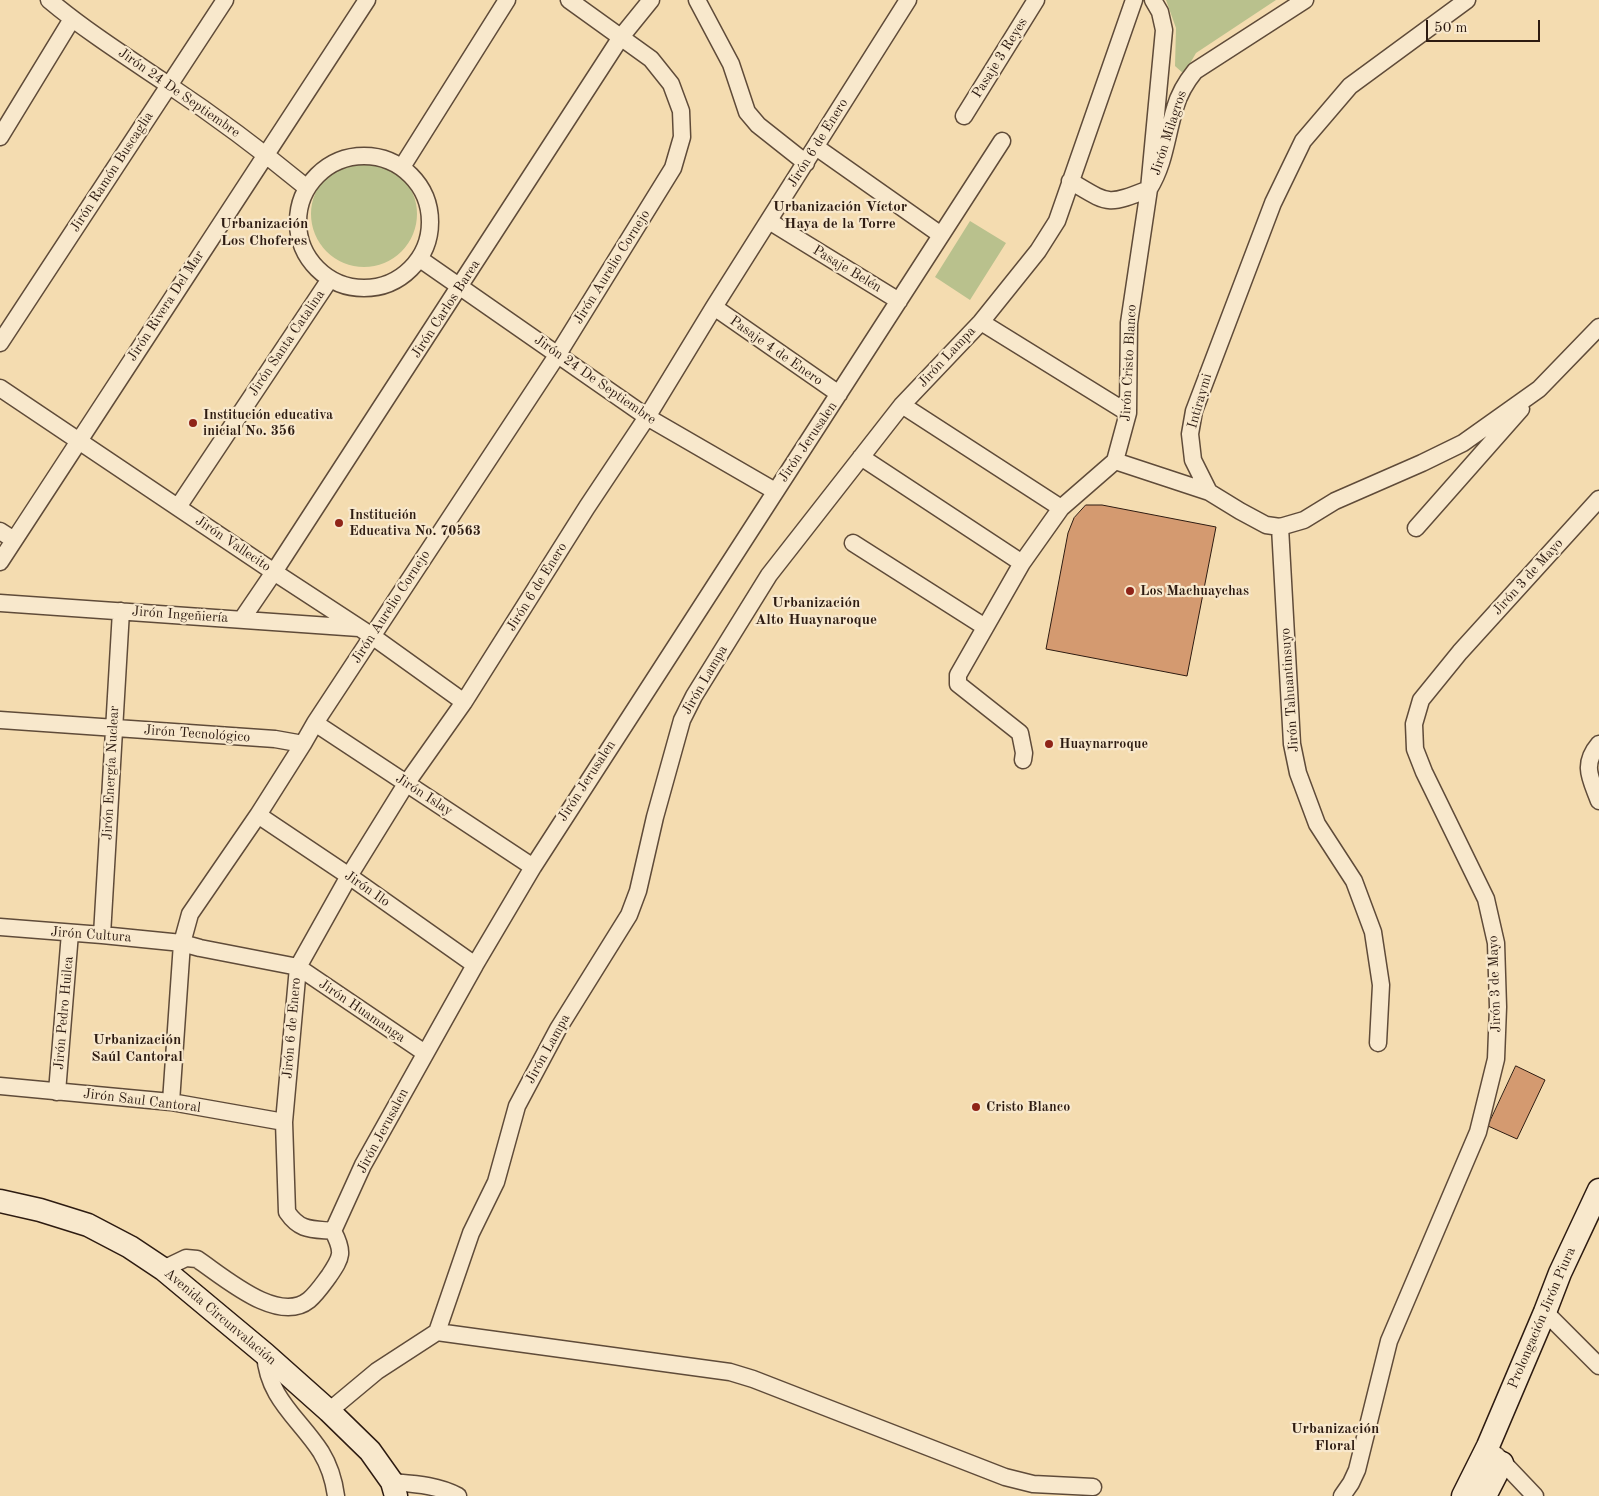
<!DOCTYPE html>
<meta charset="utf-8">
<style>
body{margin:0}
#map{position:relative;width:1599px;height:1496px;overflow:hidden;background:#f4dcb0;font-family:"Old Standard TT",serif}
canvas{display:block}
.scale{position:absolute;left:1426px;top:20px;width:114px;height:22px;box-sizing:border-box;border:2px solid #2d1b11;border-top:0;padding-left:6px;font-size:15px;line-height:18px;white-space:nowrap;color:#2d1b11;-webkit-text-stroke:4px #f8e8cc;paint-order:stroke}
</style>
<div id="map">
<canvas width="1599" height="1496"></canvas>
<div class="scale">50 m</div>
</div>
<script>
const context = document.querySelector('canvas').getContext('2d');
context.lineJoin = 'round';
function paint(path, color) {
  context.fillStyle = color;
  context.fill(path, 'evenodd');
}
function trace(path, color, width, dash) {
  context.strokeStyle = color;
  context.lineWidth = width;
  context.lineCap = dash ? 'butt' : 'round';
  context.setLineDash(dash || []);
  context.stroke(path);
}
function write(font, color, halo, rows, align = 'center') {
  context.font = font + ' "Old Standard TT",serif';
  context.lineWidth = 4.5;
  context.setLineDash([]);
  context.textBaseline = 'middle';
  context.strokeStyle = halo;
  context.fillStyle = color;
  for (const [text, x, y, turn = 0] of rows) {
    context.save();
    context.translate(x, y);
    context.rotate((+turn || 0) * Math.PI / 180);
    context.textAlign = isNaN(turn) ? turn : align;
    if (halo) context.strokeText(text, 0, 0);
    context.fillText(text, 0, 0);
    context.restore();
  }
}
paint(new Path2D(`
 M 1166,0 L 1276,0 L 1196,53 L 1184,74 L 1175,66 L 1176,28 Z
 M311 214a53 53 0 1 1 106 0a53 53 0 1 1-106 0Z
 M 970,221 L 1006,243 L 970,300 L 935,277 Z`), '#b9c18d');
const building = new Path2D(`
 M 1086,505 L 1102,505 L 1216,527 L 1187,676 L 1046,649 L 1068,533 L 1074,518 Z
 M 1516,1066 L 1545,1080 L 1517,1139 L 1488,1126 Z`);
paint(building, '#d49a70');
trace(building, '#2d1b11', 1);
const street = new Path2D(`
 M 49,0 C 86,31 127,57 167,84 C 215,116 262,151 307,188
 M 697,0 L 731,64 L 747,112 L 758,125 L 806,163
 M 1467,0 L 1350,86 L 1303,141 L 1273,203 L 1194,411 L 1190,434 L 1193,460 L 1209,492 L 1240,511 L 1266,525 L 1280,527 L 1304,520 L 1335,501 L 1422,463 L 1463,443 L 1539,389 L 1599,327
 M 964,116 L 1036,0
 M 0,137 L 72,19
 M 816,147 L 941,235
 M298 222a66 66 0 1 1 132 0a66 66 0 1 1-132 0Z
 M 402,167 L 507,0
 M 1070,181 C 1109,204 1106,206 1149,189 C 1165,163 1166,137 1175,108 C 1179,94 1186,82 1195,71 L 1305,0
 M 769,221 L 899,301
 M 420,259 L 647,417 L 775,491
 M 714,307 L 839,394
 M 981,322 L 1128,413
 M 0,343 L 225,0
 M 0,388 L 274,572 L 372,636 L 464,702
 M 902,405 L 1061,508
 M 861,457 L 1022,563
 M 1115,461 L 1209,492
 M 178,507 L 330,279
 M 1280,527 L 1292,744 L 1298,773 L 1317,824 L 1354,881 L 1373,932 L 1381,985 L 1378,1043
 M 1416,528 L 1521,409
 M 0,531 L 14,540
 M 853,543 L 985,627
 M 0,562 L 367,0
 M 0,603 L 359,628
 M 242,619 L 274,572 L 621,37 L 651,0
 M 0,720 L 275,739 L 303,744
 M 315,723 L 533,867
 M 1599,744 C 1581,765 1591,779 1599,801
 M 1023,760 L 1024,753 L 1020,733 L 958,684 L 958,675 L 1022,563 L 1061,508 L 1115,461 L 1128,413 L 1129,323 L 1149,189 L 1164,30 L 1160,12 L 1153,0
 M 258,815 L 349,876 L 475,965
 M 0,927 L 102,935 L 182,943 L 200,948 L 298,967 L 425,1053
 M 102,935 L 121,611
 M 0,1086 L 171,1102 L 284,1122
 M 57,1092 L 70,933
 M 171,1102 L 182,943 L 190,914 L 258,815 L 303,744 L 315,723 L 558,354 L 673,168 L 682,137 L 681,111 L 671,84 L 651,59 L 569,0
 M 333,1231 C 311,1229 300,1231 287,1212 L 284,1122 L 298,967 L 349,876 L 406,784 L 464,702 L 587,507 L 647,417 L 714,307 L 908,0
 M 333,1231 L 363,1165 L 475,965 L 533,867 L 1002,141
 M 163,1269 L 186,1258 L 197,1259 C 224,1277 278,1325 309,1300 C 317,1293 323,1284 329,1276 C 342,1257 344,1252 333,1231
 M 1545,1312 L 1599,1366
 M 437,1332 L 730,1372 L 753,1379 L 1005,1477 L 1033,1484 L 1093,1487
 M 265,1354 C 268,1399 299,1418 321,1452 C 329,1465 334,1481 336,1496
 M 329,1411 L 377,1371 L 437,1332 L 471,1233 L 496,1182 L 517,1106 L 558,1029 L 629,915 L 638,891 L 655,817 L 682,720 L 694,696 L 769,575 L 902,405 L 981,322 L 1038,251 L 1057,221 L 1134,0
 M 1496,1455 L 1535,1496
 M 392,1482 C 415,1484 437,1485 458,1496
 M 1342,1496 L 1351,1483 L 1357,1470 L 1389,1341 L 1478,1132 L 1496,1059 L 1498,1007 L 1496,943 L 1486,899 L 1424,772 L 1415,749 L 1414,724 L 1421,700 L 1460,652 L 1599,499`);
const secondary = new Path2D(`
 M 0,1201 L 40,1210 L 88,1225 L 130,1247 L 163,1269 L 265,1354 L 329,1411 L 370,1451 L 392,1482 L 396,1496
 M 1463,1496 L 1488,1446 L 1545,1312 L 1560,1273 L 1599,1190
 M 1485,1496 L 1502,1463`);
trace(street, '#5f4b39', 19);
trace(secondary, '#2d1b11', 25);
trace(street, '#f8e8cc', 16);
trace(secondary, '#f8e8cc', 22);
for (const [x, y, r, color] of [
 [193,423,5,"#8f2418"],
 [339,523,5,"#8f2418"],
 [1130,591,5,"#8f2418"],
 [1049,744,5,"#8f2418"],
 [976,1107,5,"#8f2418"]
]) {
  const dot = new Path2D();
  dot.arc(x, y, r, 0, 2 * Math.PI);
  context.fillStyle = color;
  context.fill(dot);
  trace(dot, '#f8e8cc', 2);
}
write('14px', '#2d1b11', '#f8e8cc', [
 ["Pasaje 3 Reyes",1000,58,-58],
 ["Jirón 24 De Septiembre",179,93,35],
 ["Jirón Milagros",1169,133,-72],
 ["Jirón 6 de Enero",818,143,-58],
 ["Jirón Ramón Buscaglia",112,172,-57],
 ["Jirón Aurelio Cornejo",612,267,-58],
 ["Pasaje Belén",847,269,31],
 ["Jirón Rivera Del Mar",166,306,-57],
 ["Jirón Carlos Barea",446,309,-57],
 ["Jirón Santa Catalina",287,343,-56],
 ["Pasaje 4 de Enero",776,351,35],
 ["Jirón Lampa",947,357,-47],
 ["Jirón Cristo Blanco",1129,363,-87],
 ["Jirón 24 De Septiembre",595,380,35],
 ["Intiraymi",1200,401,-74],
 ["Jirón Jerusalen",808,442,-56],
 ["Jirón Vallecito",233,544,34],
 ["Jirón 3 de Mayo",1528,577,-48],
 ["Jirón 6 de Enero",537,587,-58],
 ["Jirón Aurelio Cornejo",391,607,-57],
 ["Jirón Ingeñiería",180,615,4],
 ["Jirón Lampa",705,680,-60],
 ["Jirón Tahuantinsuyo",1290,690,-94],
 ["Jirón Tecnológico",197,734,4],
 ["Jirón Energía Nuclear",111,773,-87],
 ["Jirón Jerusalen",587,781,-57],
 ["Jirón Islay",424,795,33],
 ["Jirón Ilo",367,889,35],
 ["Jirón Cultura",91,935,4],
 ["Jirón 3 de Mayo",1495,984,-92],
 ["Jirón Huamanga",362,1011,34],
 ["Jirón Pedro Huilca",64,1013,-85],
 ["Jirón 6 de Enero",292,1028,-85],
 ["Jirón Lampa",548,1049,-61],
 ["Jirón Saul Cantoral",142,1101,7],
 ["Jirón Jerusalen",383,1131,-62],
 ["Avenida Circunvalación",220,1317,40],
 ["Prolongación Jirón Piura",1542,1318,-67]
]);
write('bold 14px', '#2d1b11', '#f8e8cc', [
 ["Institución educativa",203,415],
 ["inicial No. 356",203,431],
 ["Institución",349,515],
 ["Educativa No. 70563",349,531],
 ["Los Machuaychas",1140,591],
 ["Huaynarroque",1059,744],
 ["Cristo Blanco",986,1107]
], 'left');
write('bold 15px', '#2d1b11', '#f8e8cc', [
 ["Urbanización Víctor",840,207],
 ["Haya de la Torre",840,224],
 ["Urbanización",264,224],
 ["Los Choferes",264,241],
 ["Urbanización",816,603],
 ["Alto Huaynaroque",816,620],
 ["Urbanización",137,1040],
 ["Saúl Cantoral",137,1057],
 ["Urbanización",1335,1429],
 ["Floral",1335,1446]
]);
</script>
